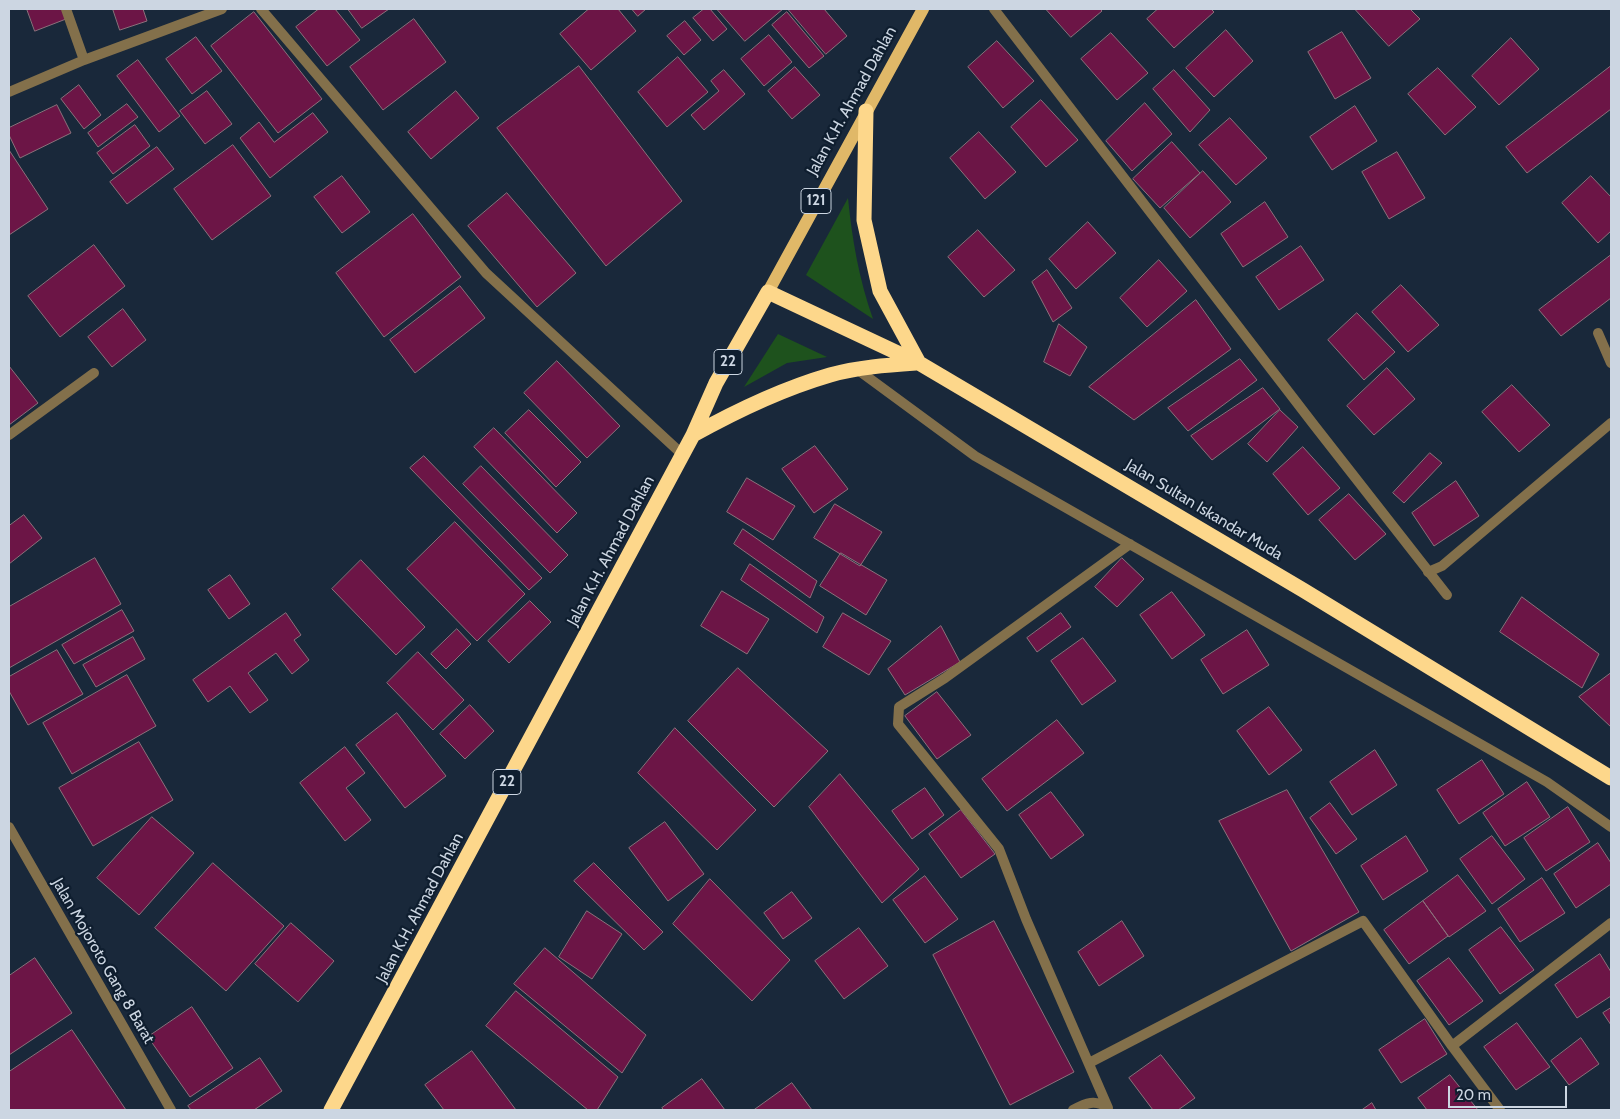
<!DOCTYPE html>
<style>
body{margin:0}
#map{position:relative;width:1620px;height:1119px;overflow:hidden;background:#19283a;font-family:Cabin,sans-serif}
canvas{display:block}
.frame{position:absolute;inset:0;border:10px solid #ccd6e2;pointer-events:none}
.scale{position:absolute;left:1448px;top:1086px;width:119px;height:22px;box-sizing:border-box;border:2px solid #ccd6e2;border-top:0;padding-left:6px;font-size:15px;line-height:18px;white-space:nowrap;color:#ccd6e2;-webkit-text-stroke:4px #0f1e2f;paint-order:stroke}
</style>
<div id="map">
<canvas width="1620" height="1119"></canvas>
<div class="frame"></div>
<div class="scale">20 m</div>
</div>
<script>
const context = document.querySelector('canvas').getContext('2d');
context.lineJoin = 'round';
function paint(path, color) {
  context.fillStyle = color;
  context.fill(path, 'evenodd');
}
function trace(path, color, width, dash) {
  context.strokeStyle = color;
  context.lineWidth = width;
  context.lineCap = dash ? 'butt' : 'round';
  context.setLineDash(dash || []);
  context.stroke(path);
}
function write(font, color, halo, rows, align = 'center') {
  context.font = font + ' Cabin,sans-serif';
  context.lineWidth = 4.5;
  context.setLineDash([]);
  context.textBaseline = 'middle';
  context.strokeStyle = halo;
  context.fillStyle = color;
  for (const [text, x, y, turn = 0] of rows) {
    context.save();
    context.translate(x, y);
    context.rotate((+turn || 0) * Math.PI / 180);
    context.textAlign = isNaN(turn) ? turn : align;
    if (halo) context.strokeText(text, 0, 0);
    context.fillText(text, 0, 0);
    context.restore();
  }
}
paint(new Path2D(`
 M 848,198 C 852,239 859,279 873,319 L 806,275 Z
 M 778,334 L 827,357 L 787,363 L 744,387 Z`), '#1e521d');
const building = new Path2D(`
 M 27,9 L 62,9 L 66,19 L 35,31 Z
 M 113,9 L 143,9 L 147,21 L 120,30 Z
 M 319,9 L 335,9 L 360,40 L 327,66 L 296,27 Z
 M 348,9 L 389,9 L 362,28 Z
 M 589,9 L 618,9 L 636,31 L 591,70 L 560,34 Z
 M 632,9 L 646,9 L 638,16 Z
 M 704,9 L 710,9 L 727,29 L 713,41 L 693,18 Z
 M 717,9 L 783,9 L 745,41 Z
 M 788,9 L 824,9 L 847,36 L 826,54 Z
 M 1046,9 L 1100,9 L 1102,11 L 1071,37 Z
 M 1158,9 L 1211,9 L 1214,12 L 1174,48 L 1147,19 Z
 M 1355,9 L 1410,9 L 1420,19 L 1389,46 Z
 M 254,12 L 322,99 L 278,133 L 211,46 Z
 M 787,12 L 824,56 L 809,68 L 772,25 Z
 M 414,19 L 446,62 L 383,110 L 350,67 Z
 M 685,21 L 701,40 L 684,55 L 667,36 Z
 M 1226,30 L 1253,61 L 1214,97 L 1186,68 Z
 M 1342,32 L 1371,78 L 1335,99 L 1308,52 Z
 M 1111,33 L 1148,73 L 1117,100 L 1081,59 Z
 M 769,35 L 792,62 L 764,86 L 741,59 Z
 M 196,37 L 222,71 L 192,94 L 166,59 Z
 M 1511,38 L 1539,69 L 1499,105 L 1472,76 Z
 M 997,41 L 1034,81 L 1003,108 L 968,67 Z
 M 678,57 L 708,92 L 667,127 L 638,92 Z
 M 138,60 L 180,116 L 159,132 L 117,76 Z
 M 579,66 L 682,201 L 606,266 L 497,128 Z
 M 1611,66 L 1611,109 L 1527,173 L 1506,147 Z
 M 795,67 L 820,95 L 792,119 L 768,91 Z
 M 1438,68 L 1476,107 L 1445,135 L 1408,94 Z
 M 724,70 L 745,94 L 704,130 L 691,115 L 719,91 L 711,81 Z
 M 1174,70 L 1210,110 L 1190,132 L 1153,89 Z
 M 79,85 L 101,115 L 84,129 L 61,99 Z
 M 207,91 L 232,124 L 205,144 L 180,111 Z
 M 456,91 L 479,118 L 431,159 L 408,132 Z
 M 1041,100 L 1078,140 L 1046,167 L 1011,127 Z
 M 1145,103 L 1172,134 L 1132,171 L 1106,141 Z
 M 127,104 L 138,117 L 98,147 L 88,133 Z
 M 57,105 L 71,133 L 20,158 L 9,135 L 9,128 Z
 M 1355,106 L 1377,141 L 1332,170 L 1310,137 Z
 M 313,113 L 328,132 L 270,178 L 240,138 L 259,122 L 274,142 Z
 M 1230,118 L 1267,158 L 1236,185 L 1199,145 Z
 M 135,125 L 150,146 L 113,174 L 97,153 Z
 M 979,132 L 1016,172 L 985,199 L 950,158 Z
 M 1172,142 L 1200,173 L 1160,208 L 1133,179 Z
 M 233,145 L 271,196 L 212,240 L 174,189 Z
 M 157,147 L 174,169 L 127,204 L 110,182 Z
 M 9,150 L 48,209 L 9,235 Z
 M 1397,152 L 1425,198 L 1389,219 L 1362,172 Z
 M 1203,171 L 1231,202 L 1190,238 L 1164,208 Z
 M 342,176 L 370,212 L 342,233 L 314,197 Z
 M 1591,176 L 1611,197 L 1611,231 L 1598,243 L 1562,203 Z
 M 507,193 L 576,273 L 537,307 L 468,226 Z
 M 1265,202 L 1288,237 L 1243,267 L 1221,234 Z
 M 413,214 L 461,277 L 384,337 L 336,273 Z
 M 1088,222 L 1116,253 L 1076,289 L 1049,259 Z
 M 978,230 L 1015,270 L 984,297 L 948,257 Z
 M 94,245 L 125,286 L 60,337 L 28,296 Z
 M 1301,246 L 1324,280 L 1279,310 L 1256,277 Z
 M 1611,255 L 1611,298 L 1561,336 L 1539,310 Z
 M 1159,260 L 1187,291 L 1147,327 L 1120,298 Z
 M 1047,270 L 1072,308 L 1053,322 L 1032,282 Z
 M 1401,285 L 1439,325 L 1408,352 L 1372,312 Z
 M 460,286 L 485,318 L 415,373 L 390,340 Z
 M 1196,300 L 1231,349 L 1134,420 L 1089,387 Z
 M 123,309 L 146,340 L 112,367 L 88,337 Z
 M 1357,313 L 1395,352 L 1364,380 L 1328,340 Z
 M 1059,324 L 1087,347 L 1070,376 L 1044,362 Z
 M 1240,359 L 1257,380 L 1188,431 L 1168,408 Z
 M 557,361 L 620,426 L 587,458 L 524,393 Z
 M 9,366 L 38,403 L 9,425 Z
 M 1387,368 L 1415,399 L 1374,435 L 1347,406 Z
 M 1512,385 L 1550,425 L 1519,452 L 1482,412 Z
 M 1263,388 L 1280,409 L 1212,460 L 1191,436 Z
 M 529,410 L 581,462 L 556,487 L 505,433 Z
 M 1280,410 L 1298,427 L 1267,462 L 1248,444 Z
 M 494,428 L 577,513 L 557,533 L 474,447 Z
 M 815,446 L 848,489 L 814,513 L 782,469 Z
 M 1303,447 L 1340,488 L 1308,515 L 1273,474 Z
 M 1430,453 L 1442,463 L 1404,503 L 1393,493 Z
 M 424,456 L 542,578 L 529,590 L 410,468 Z
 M 481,466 L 568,555 L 550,573 L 463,484 Z
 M 747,478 L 795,506 L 773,540 L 727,512 Z
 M 1456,481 L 1479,516 L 1434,546 L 1412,513 Z
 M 1349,494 L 1386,534 L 1355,560 L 1319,520 Z
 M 835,504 L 882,532 L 860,566 L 814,538 Z
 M 24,515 L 42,538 L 9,564 L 9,526 Z
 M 455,522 L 525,594 L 477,641 L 407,569 Z
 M 743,529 L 817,581 L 810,598 L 734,544 Z
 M 841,553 L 887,580 L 866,615 L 820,586 Z
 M 95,558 L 121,604 L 9,668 L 9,607 Z
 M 1122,558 L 1144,579 L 1117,607 L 1095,587 Z
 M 361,560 L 425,627 L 396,655 L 332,589 Z
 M 750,564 L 824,617 L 817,633 L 741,580 Z
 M 230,575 L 250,604 L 229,619 L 208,590 Z
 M 722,591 L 769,619 L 747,654 L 701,626 Z
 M 1172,592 L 1205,635 L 1172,659 L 1140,615 Z
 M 1522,597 L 1599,654 L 1582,688 L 1500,632 Z
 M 530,601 L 551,622 L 509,663 L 488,641 Z
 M 122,610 L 134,631 L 74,664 L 62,645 Z
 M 286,613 L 301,635 L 294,640 L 309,660 L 292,674 L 276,653 L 248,673 L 268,700 L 250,713 L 230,686 L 208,702 L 193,680 Z
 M 843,613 L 891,641 L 869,675 L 823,647 Z
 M 1061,613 L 1071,627 L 1037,652 L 1027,638 Z
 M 941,626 L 960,662 L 905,695 L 888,669 Z
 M 457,629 L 471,644 L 446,669 L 431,654 Z
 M 1247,630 L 1269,665 L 1223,694 L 1201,660 Z
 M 133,637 L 145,659 L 96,687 L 83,665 Z
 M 1083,638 L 1116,681 L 1082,705 L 1051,661 Z
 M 57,650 L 83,694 L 28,725 L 9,691 L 9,677 Z
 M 418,652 L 464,700 L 433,730 L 387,683 Z
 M 738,668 L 828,751 L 774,807 L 688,721 Z
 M 1611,673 L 1611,727 L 1579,697 Z
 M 127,675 L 156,726 L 72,774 L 43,723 Z
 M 937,692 L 971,735 L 937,759 L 905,716 Z
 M 470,705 L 494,731 L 465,759 L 440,734 Z
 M 1269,707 L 1302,750 L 1269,775 L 1237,731 Z
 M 397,713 L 446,776 L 405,808 L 356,745 Z
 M 1057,720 L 1084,753 L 1007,811 L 982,779 Z
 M 675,728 L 756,810 L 717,850 L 638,773 Z
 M 139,742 L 173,800 L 93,846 L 59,788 Z
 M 345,747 L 365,773 L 346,788 L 371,820 L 345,841 L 300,783 Z
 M 1375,750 L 1397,785 L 1352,815 L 1330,782 Z
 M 1482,760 L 1504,794 L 1459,824 L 1437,790 Z
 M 840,774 L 919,869 L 882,903 L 809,807 Z
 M 1527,782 L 1550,817 L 1505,846 L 1483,813 Z
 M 925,788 L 944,815 L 912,839 L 892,811 Z
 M 1287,790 L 1359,912 L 1291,951 L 1219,821 Z
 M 1051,792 L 1084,835 L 1051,859 L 1019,815 Z
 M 1330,803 L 1357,839 L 1336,854 L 1310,818 Z
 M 1568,807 L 1590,842 L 1546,871 L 1524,838 Z
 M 961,810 L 995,854 L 961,878 L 929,834 Z
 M 152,817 L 194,853 L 139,915 L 97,878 Z
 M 665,822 L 704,874 L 668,901 L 629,848 Z
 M 1406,836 L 1428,871 L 1383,900 L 1361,866 Z
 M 1492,836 L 1525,879 L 1492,904 L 1460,859 Z
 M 1598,843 L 1611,863 L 1611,884 L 1576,908 L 1554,874 Z
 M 213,863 L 284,926 L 226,991 L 155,928 Z
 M 594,863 L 663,932 L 644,950 L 574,881 Z
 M 1458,875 L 1486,911 L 1449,937 L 1423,901 Z
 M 925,876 L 958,919 L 925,943 L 893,900 Z
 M 1542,878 L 1565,913 L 1520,942 L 1498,909 Z
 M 710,879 L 790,960 L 752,1001 L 673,924 Z
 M 792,892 L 812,918 L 783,939 L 764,913 Z
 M 1423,901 L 1448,936 L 1409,964 L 1384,930 Z
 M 587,911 L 622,934 L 592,979 L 559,957 Z
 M 994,921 L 1074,1072 L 1010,1105 L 933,955 Z
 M 1122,921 L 1144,956 L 1099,986 L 1078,952 Z
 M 291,923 L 334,961 L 298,1002 L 255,964 Z
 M 1501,927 L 1534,970 L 1500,994 L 1469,950 Z
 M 859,928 L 888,966 L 844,999 L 815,961 Z
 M 545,948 L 646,1035 L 622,1073 L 514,984 Z
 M 1600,954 L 1611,972 L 1611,996 L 1577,1018 L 1555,985 Z
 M 35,958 L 72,1013 L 9,1055 L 9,976 Z
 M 1449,958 L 1483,1001 L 1449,1025 L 1417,981 Z
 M 516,991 L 618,1077 L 597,1110 L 588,1110 L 486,1026 Z
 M 192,1007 L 233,1068 L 190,1097 L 148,1037 Z
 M 1611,1008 L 1611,1025 L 1603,1013 Z
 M 1425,1019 L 1447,1054 L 1401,1083 L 1379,1050 Z
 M 1517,1023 L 1550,1067 L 1516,1090 L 1484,1047 Z
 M 72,1030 L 126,1110 L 9,1110 L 9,1072 Z
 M 1581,1038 L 1599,1064 L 1569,1085 L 1551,1061 Z
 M 472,1051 L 516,1110 L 444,1110 L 425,1085 Z
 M 1161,1055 L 1195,1098 L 1178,1110 L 1153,1110 L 1129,1078 Z
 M 260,1058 L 282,1091 L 254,1110 L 191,1110 L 188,1106 Z
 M 1450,1075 L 1478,1110 L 1427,1110 L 1418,1098 Z
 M 702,1079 L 725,1110 L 664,1110 L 662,1108 Z
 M 792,1083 L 812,1110 L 754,1110 Z
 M 1372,1103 L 1376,1110 L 1362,1110 Z`);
paint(building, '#6c1546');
trace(building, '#8c707b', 1);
trace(new Path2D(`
 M 1598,333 L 1611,363
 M 9,435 L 94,373
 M 1428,572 L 1442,566 L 1611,423`), '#83704b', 10);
trace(new Path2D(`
 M 66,9 L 84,60
 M 261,9 L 486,273 L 683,455
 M 994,9 L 1314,425 L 1447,595
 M 9,92 L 84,60 L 222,9
 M 858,370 L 975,456 L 1547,782 L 1611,827
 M 9,827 L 171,1110
 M 1452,1046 L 1500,1110
 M 1089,1063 L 1363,921 L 1452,1046 L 1611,923
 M 1108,1108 L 1026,919 L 999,849 L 898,724 L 899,707 L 945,678 L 1130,544
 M 1073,1110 C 1086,1103 1095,1099 1108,1108`), '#83704b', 10);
trace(new Path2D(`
 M 768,292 L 923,9`), '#e0b868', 12);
trace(new Path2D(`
 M 866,111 L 864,220 L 880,291 L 919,363
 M 693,435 C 736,411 782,389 830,375 C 858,367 889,365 918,363
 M 331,1110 L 693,435 L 716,383 L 768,292 L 919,363 L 1303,590 L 1611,778`), '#fdd78b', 15);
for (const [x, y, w] of [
 [816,201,30],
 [728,362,28],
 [507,782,28]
]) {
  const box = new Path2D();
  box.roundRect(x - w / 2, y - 12.5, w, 25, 4);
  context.fillStyle = '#0f1e2f';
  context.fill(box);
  trace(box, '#ccd6e2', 1);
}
write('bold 15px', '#ccd6e2', null, [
 ["121",816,201],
 ["22",728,362],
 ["22",507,782]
]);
write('16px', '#ccd6e2', '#0f1e2f', [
 ["Jalan K.H. Ahmad Dahlan",852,101,-61],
 ["Jalan Sultan Iskandar Muda",1204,510,31],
 ["Jalan K.H. Ahmad Dahlan",611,551,-62],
 ["Jalan K.H. Ahmad Dahlan",420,908,-62],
 ["Jalan Mojoroto Gang 8 Barat",103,961,60]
]);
</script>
